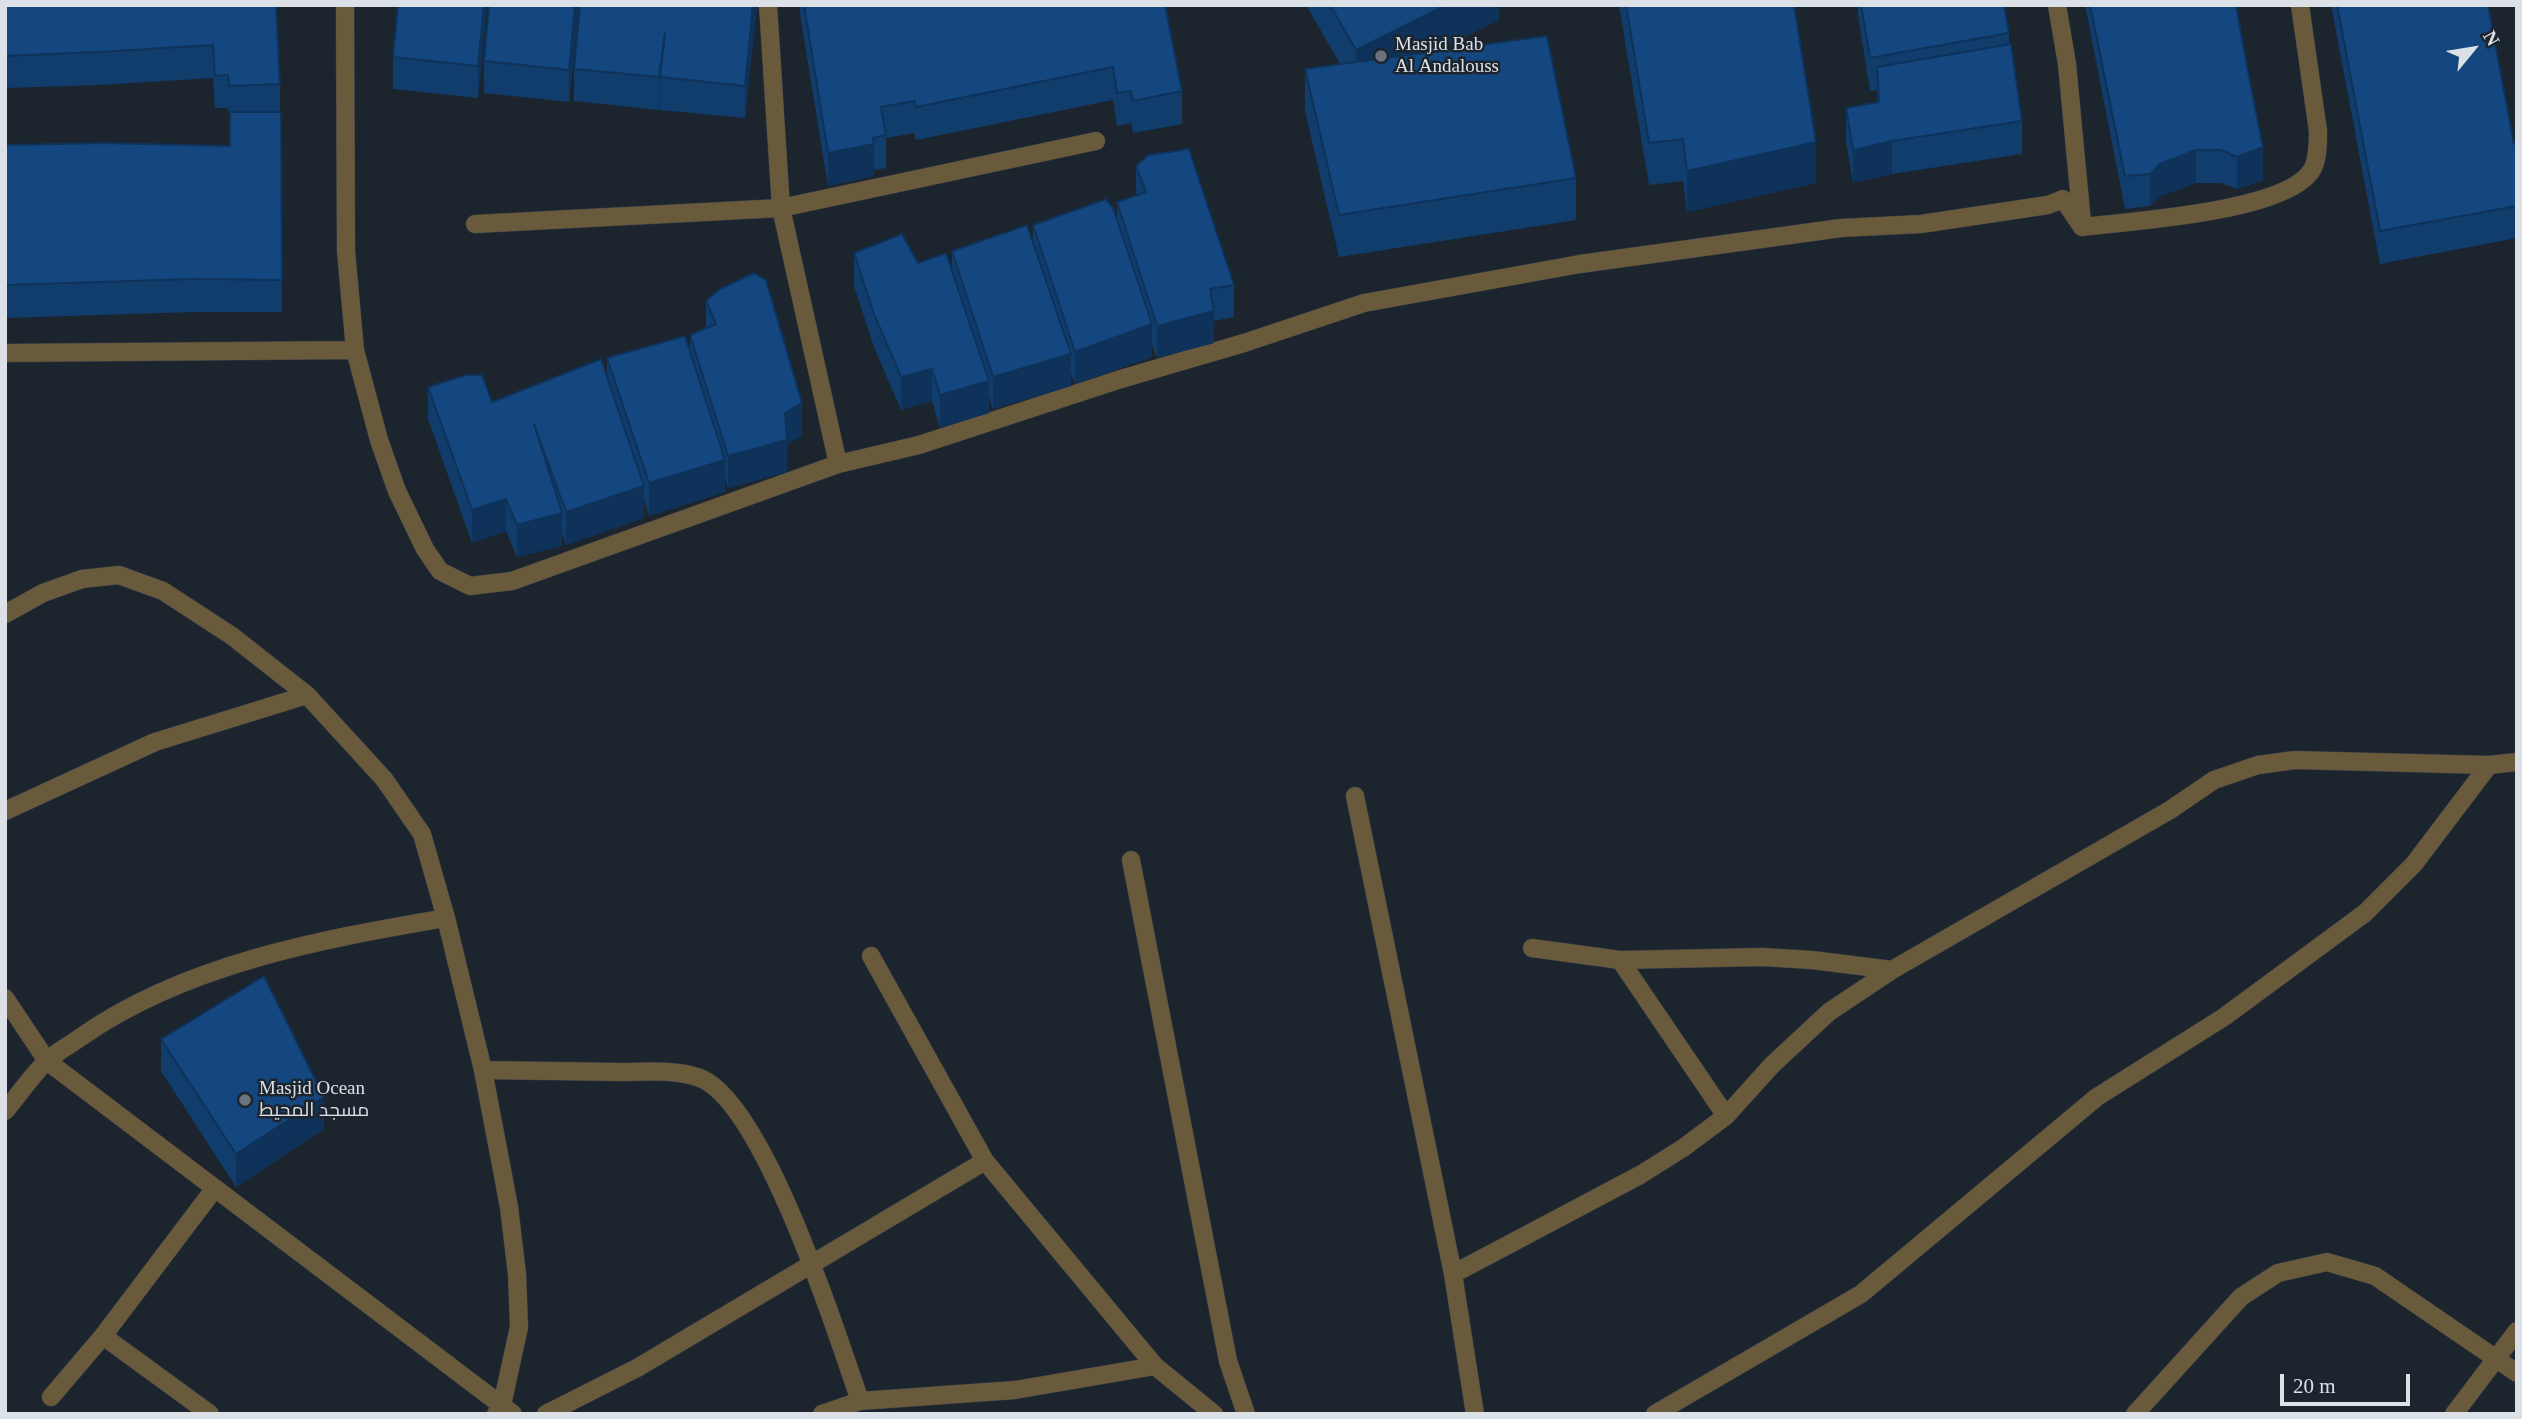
<!DOCTYPE html>
<meta charset="utf-8">
<style>
body{margin:0}
#map{position:relative;width:2522px;height:1419px;overflow:hidden;background:#1c242e;font-family:"Times New Roman",serif}
canvas{display:block}
.frame{position:absolute;inset:0;border:7px solid #dbe1e7;pointer-events:none}
.north{position:absolute;left:2438px;top:14px;width:70px;height:70px;-webkit-text-stroke:5px #1c242e;paint-order:stroke;rotate:60deg;font-size:19px;font-weight:700;line-height:28px;text-align:center;color:#dbe1e7}
.north::after{content:'';display:block;margin:auto;width:24px;height:32px;background:#dbe1e7;clip-path:polygon(50% 0,100% 100%,50% 72%,0 100%)}
.scale{position:absolute;left:2280px;top:1374px;width:130px;height:32px;box-sizing:border-box;border:4px solid #dbe1e7;border-top:0;padding-left:9px;font-size:21px;line-height:24px;white-space:nowrap;color:#dbe1e7;-webkit-text-stroke:5px #1c242e;paint-order:stroke}
</style>
<div id="map">
<canvas width="2522" height="1419"></canvas>
<div class="frame"></div>
<div class="north">N</div>
<div class="scale">20 m</div>
</div>
<script>
const context = document.querySelector('canvas').getContext('2d');
context.lineJoin = 'round';
function trace(path, color, width, dash) {
  context.strokeStyle = color;
  context.lineWidth = width;
  context.lineCap = dash ? 'butt' : 'round';
  context.setLineDash(dash || []);
  context.stroke(path);
}
function paint(path, color) {
  context.fillStyle = color;
  context.fill(path, 'evenodd');
}
function write(font, color, halo, rows, align = 'center') {
  context.font = font + ' "Times New Roman",Cairo,serif';
  context.lineWidth = 5;
  context.setLineDash([]);
  context.textBaseline = 'middle';
  context.strokeStyle = halo;
  context.fillStyle = color;
  for (const [text, x, y, turn = 0] of rows) {
    context.save();
    context.translate(x, y);
    context.rotate((+turn || 0) * Math.PI / 180);
    context.textAlign = isNaN(turn) ? turn : align;
    if (halo) context.strokeText(text, 0, 0);
    context.fillText(text, 0, 0);
    context.restore();
  }
}
const minor = new Path2D(`
 M 345,5 L 346,251 L 355,350 L 379,440 L 397,491 L 425,549 L 440,571 L 470,586 L 512,581 L 838,464 L 919,445 L 1121,379 L 1244,343 L 1364,303 L 1580,264 L 1841,228 L 1921,224 L 2048,205 L 2063,199 L 2082,227
 M 768,5 L 781,208 L 838,464
 M 2057,5 L 2067,64 L 2082,223
 M 475,224 L 781,208 L 1096,141
 M 2082,227 C 2130,221 2291,212 2313,168 C 2318,157 2318,143 2318,131 L 2300,5
 M 5,353 L 355,350
 M 5,614 L 43,593 L 82,579 L 119,575 L 163,591 L 232,636 L 307,695 L 384,779 L 422,834 L 446,918 L 483,1070 L 509,1207 L 517,1274 L 519,1327 L 502,1405 L 496,1414
 M 1355,796 L 1453,1274 L 1475,1414
 M 5,811 L 155,742 L 307,695
 M 1131,860 L 1228,1361 L 1246,1414
 M 1532,948 L 1620,960 L 1762,957 L 1812,960 L 1892,970
 M 871,956 L 985,1161 L 1155,1366 L 1214,1414
 M 1620,960 L 1726,1116
 M 5,998 L 47,1061 L 513,1414
 M 483,1070 C 529,1071 575,1071 621,1072 C 646,1072 676,1069 700,1078 C 764,1103 837,1334 860,1401
 M 5,1111 C 19,1095 31,1076 46,1062 C 56,1052 70,1045 81,1037 C 185,964 322,939 446,918
 M 1453,1274 L 1640,1175 L 1683,1148 L 1726,1116 L 1772,1065 L 1829,1012 L 1892,970 L 2170,810 L 2214,780 L 2258,765 L 2295,760 L 2489,765 L 2517,762
 M 103,1336 L 210,1414
 M 51,1397 L 103,1336 L 215,1188
 M 546,1414 L 637,1368 L 985,1161
 M 822,1414 L 860,1401 L 1015,1390 L 1155,1366
 M 1655,1414 L 1861,1294 L 2097,1097 L 2224,1017 L 2365,913 L 2414,864 L 2489,765
 M 2135,1414 L 2241,1297 L 2278,1273 L 2327,1262 L 2375,1276 L 2517,1373`);
const tertiary = new Path2D(`
 M 2454,1414 L 2517,1331`);
trace(minor, '#373e48', 19);
trace(tertiary, '#373e48', 19);
trace(minor, '#6a5a3c', 18);
trace(tertiary, '#6a5a3c', 18);
paint(new Path2D(`
 M 5,5 L 276,5 L 280,84 L 280,112 L 281,112 L 282,312 L 194,312 L 5,318 L 5,145 L 230,146 L 230,119 L 228,108 L 215,108 L 213,78 L 99,85 L 5,88 Z
 M 487,5 L 478,98 L 393,89 L 393,57 Z
 M 579,5 L 569,102 L 484,93 L 484,61 Z
 M 757,5 L 745,118 L 660,110 L 660,98 L 659,110 L 574,101 L 574,69 Z
 M 800,5 L 1165,5 L 1182,91 L 1182,124 L 1133,133 L 1131,123 L 1117,126 L 1113,100 L 916,140 L 914,133 L 886,138 L 886,168 L 874,170 L 874,176 L 828,186 L 800,14 Z
 M 1306,5 L 1499,5 L 1499,20 L 1437,51 L 1576,178 L 1576,220 L 1339,257 L 1305,111 L 1305,69 L 1340,64 Z
 M 1619,5 L 1794,5 L 1816,183 L 1687,212 L 1683,181 L 1649,185 Z
 M 1856,5 L 2004,5 L 2009,33 L 2009,44 L 2022,121 L 2022,154 L 1892,174 L 1853,183 L 1846,141 L 1846,108 L 1877,103 L 1877,90 L 1870,91 L 1858,15 L 1858,8 Z
 M 2085,5 L 2236,5 L 2263,180 L 2237,189 L 2221,183 L 2196,183 L 2160,196 L 2150,206 L 2125,209 Z
 M 2331,5 L 2488,5 L 2514,144 L 2517,143 L 2517,238 L 2380,264 Z
 M 1136,166 L 1234,285 L 1234,317 L 1214,321 L 1214,343 L 1157,358 L 1152,345 L 1152,357 L 1075,384 L 1071,373 L 1071,386 L 993,409 L 989,396 L 989,413 L 940,428 L 932,401 L 901,410 L 874,347 L 854,286 L 854,253 L 918,263 L 952,270 L 952,251 L 1033,242 L 1033,225 L 1117,218 L 1117,202 L 1136,195 Z
 M 706,301 L 802,436 L 787,444 L 787,472 L 728,488 L 725,479 L 725,492 L 649,516 L 644,500 L 644,518 L 566,545 L 562,533 L 562,546 L 517,557 L 506,531 L 472,543 L 428,419 L 428,387 L 492,402 L 607,378 L 607,358 L 690,352 L 690,335 L 706,328 Z
 M 161,1039 L 324,1129 L 236,1187 L 161,1071 Z`), '#113d6d');
paint(new Path2D(`
 M 484,5 L 487,5 L 478,98 L 478,66 Z
 M 575,5 L 579,5 L 569,102 L 569,70 Z
 M 753,5 L 757,5 L 745,118 L 745,86 Z
 M 1446,5 L 1499,5 L 1499,20 L 1356,91 L 1356,50 Z
 M 665,33 L 660,77 L 660,98 L 659,110 L 659,77 Z
 M 1892,141 L 1892,174 L 1853,183 L 1853,150 Z
 M 1816,142 L 1816,183 L 1687,212 L 1687,171 Z
 M 874,144 L 874,176 L 828,186 L 828,153 Z
 M 2263,147 L 2263,180 L 2237,189 L 2237,157 Z
 M 2196,150 L 2196,183 L 2160,196 L 2150,206 L 2150,174 L 2160,164 Z
 M 1214,311 L 1214,343 L 1157,358 L 1157,326 Z
 M 1152,324 L 1152,357 L 1075,384 L 1075,352 Z
 M 1071,354 L 1071,386 L 993,409 L 993,377 Z
 M 932,369 L 932,401 L 901,410 L 901,377 Z
 M 989,381 L 989,413 L 940,428 L 940,395 Z
 M 802,403 L 802,436 L 787,444 L 787,472 L 728,488 L 728,456 L 785,413 Z
 M 725,460 L 725,492 L 649,516 L 649,483 Z
 M 644,486 L 644,518 L 566,545 L 566,512 Z
 M 506,499 L 506,531 L 472,543 L 472,510 Z
 M 562,513 L 562,546 L 517,557 L 517,525 Z
 M 324,1097 L 324,1129 L 236,1187 L 236,1154 Z`), '#0e3259');
const building = new Path2D(`
 M 5,5 L 276,5 L 280,84 L 229,86 L 228,75 L 215,76 L 213,45 L 99,52 L 5,56 Z
 M 398,5 L 484,5 L 478,66 L 393,57 Z
 M 489,5 L 575,5 L 569,70 L 484,61 Z
 M 580,5 L 753,5 L 745,86 L 660,77 L 665,33 L 659,77 L 574,69 Z
 M 804,5 L 1165,5 L 1182,91 L 1133,101 L 1131,91 L 1117,93 L 1113,67 L 916,107 L 914,101 L 881,107 L 886,135 L 873,138 L 874,144 L 828,153 Z
 M 1330,5 L 1446,5 L 1356,50 Z
 M 1626,5 L 1794,5 L 1816,142 L 1687,171 L 1683,139 L 1649,143 Z
 M 1861,5 L 2004,5 L 2009,33 L 1870,58 Z
 M 2090,5 L 2236,5 L 2247,66 L 2263,147 L 2237,157 L 2221,150 L 2196,150 L 2160,164 L 2150,174 L 2125,176 Z
 M 2337,5 L 2488,5 L 2514,144 L 2517,143 L 2517,206 L 2380,231 Z
 M 1547,36 L 1576,178 L 1339,215 L 1305,69 Z
 M 2011,44 L 2022,121 L 1892,141 L 1853,150 L 1846,108 L 1879,102 L 1877,67 Z
 M 230,112 L 281,112 L 282,280 L 194,279 L 5,285 L 5,145 L 104,143 L 230,146 Z
 M 1189,149 L 1234,285 L 1210,289 L 1214,311 L 1157,326 L 1117,202 L 1146,192 L 1136,166 L 1148,155 Z
 M 1106,199 L 1113,208 L 1152,324 L 1075,352 L 1033,225 Z
 M 1027,225 L 1071,354 L 993,377 L 952,251 Z
 M 902,234 L 918,263 L 946,253 L 989,381 L 940,395 L 932,369 L 901,377 L 874,314 L 854,253 Z
 M 754,273 L 766,280 L 802,403 L 785,413 L 787,440 L 728,456 L 690,335 L 716,324 L 706,301 L 720,289 Z
 M 685,336 L 725,460 L 649,483 L 607,358 Z
 M 601,359 L 644,486 L 566,512 L 534,424 L 562,513 L 517,525 L 506,499 L 472,510 L 428,387 L 466,375 L 482,375 L 492,402 Z
 M 264,976 L 324,1097 L 236,1154 L 161,1039 Z`);
paint(building, '#14477f');
trace(building, '#0e3259', 2);
for (const [x, y, r, color] of [
 [1381,56,7,"#6b7280"],
 [245,1100,7,"#6b7280"]
]) {
  const dot = new Path2D();
  dot.arc(x, y, r, 0, 2 * Math.PI);
  context.fillStyle = color;
  context.fill(dot);
  trace(dot, '#1c242e', 2.5);
}
write('19px', '#dbe1e7', '#1c242e', [
 ["Masjid Bab",1395,45],
 ["Al Andalouss",1395,67],
 ["Masjid Ocean",259,1089],
 ["مسجد المحيط",259,1111]
], 'left');
</script>
